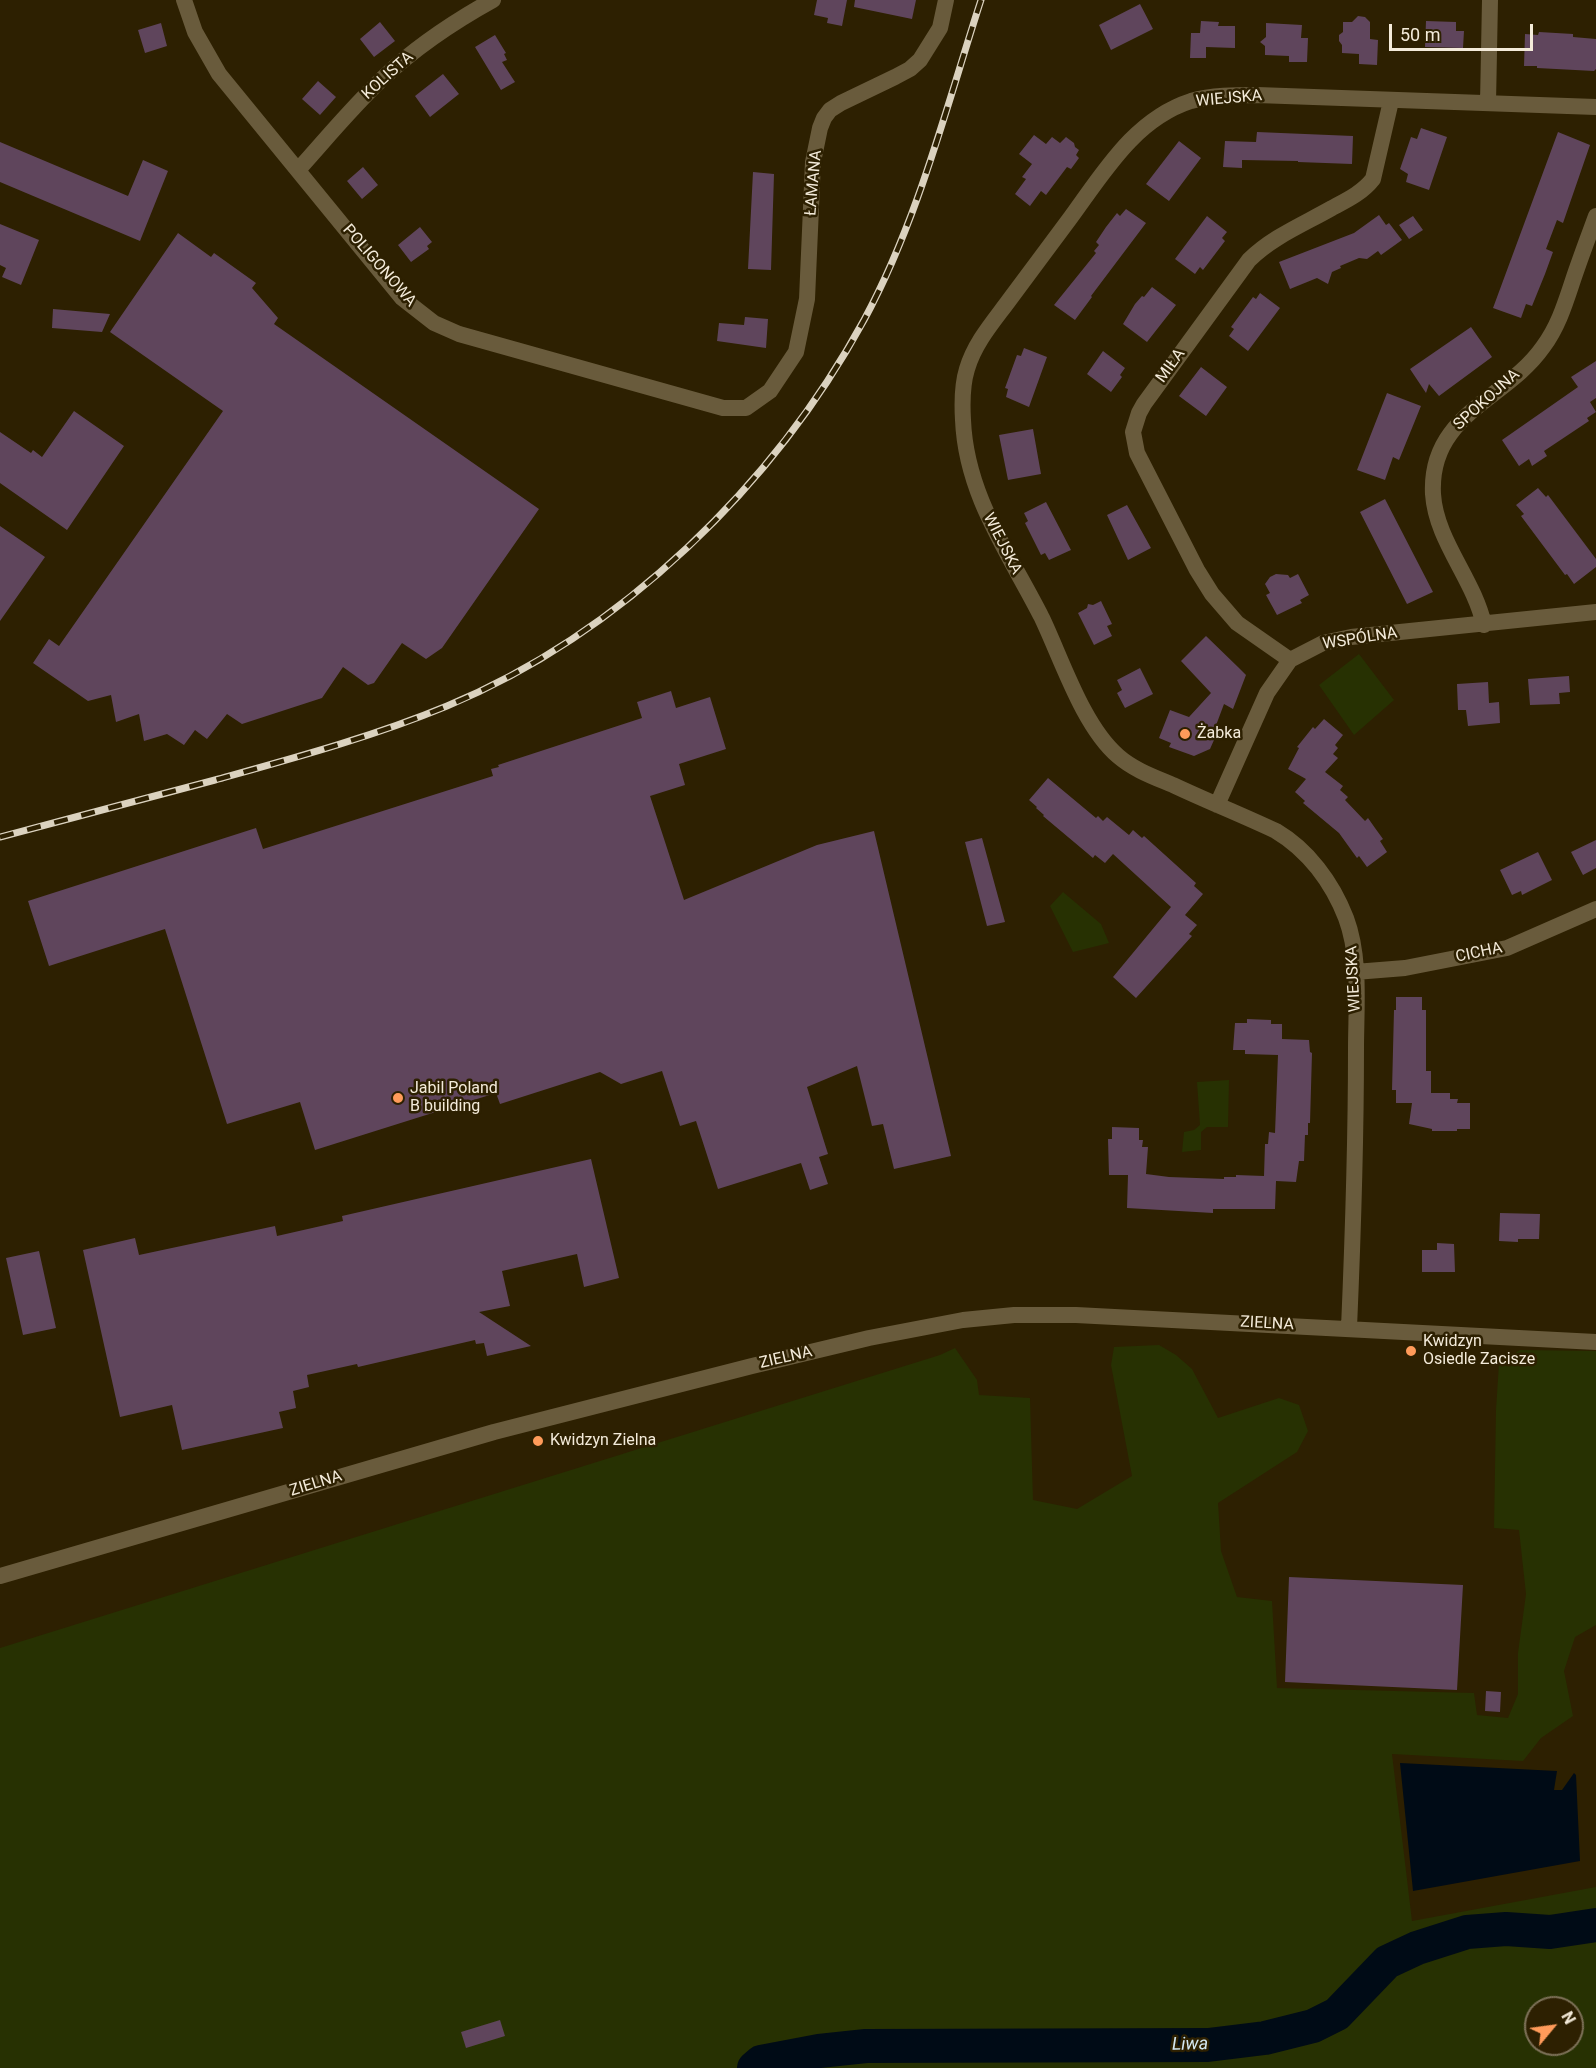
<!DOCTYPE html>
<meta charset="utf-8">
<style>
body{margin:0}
#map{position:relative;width:1596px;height:2068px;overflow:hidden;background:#2d2001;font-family:Roboto,sans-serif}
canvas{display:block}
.north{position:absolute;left:1524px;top:1996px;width:60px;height:60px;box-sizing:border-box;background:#2d2001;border:2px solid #7d7158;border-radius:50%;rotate:61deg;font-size:16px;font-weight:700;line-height:24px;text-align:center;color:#f4ebda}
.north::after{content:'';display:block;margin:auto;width:21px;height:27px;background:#ff9b5a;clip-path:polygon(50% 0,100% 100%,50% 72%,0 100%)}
.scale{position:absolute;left:1389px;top:24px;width:144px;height:27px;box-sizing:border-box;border:3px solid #f4ebda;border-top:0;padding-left:8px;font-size:18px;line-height:21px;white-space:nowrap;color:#f4ebda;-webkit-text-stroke:4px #2d2001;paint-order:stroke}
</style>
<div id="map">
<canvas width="1596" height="2068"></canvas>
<div class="north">N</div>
<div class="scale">50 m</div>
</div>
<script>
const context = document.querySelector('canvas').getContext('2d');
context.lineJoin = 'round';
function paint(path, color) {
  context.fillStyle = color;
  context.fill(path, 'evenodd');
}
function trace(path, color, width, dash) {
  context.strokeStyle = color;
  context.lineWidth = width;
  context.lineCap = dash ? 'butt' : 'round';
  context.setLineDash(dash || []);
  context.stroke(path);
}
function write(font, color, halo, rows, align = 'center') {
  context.font = font + ' Roboto,sans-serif';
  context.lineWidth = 5;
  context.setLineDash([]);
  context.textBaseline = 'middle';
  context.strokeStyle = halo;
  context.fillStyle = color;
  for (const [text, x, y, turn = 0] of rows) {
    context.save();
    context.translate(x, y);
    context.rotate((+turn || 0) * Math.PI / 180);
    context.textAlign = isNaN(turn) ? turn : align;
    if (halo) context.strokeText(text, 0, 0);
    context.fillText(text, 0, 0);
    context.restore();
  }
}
paint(new Path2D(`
 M 1359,654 L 1394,700 L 1354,735 L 1319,685 Z
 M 1063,892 L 1101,924 L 1109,943 L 1073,952 L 1050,906 Z
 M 1229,1080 L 1228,1127 L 1207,1127 L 1201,1132 L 1201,1150 L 1182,1152 L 1184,1132 L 1194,1130 L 1200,1125 L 1197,1082 Z
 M 1159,1345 L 1176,1355 L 1192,1369 L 1218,1418 L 1279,1398 L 1299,1405 L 1308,1431 L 1297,1452 L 1218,1503 L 1221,1551 L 1237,1597 L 1272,1601 L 1277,1688 L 1474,1693 L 1477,1715 L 1508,1718 L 1518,1694 L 1518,1653 L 1526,1594 L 1519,1530 L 1494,1528 L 1496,1410 L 1499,1363 L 1520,1350 L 1596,1351 L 1596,1625 L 1575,1637 L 1564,1671 L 1573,1716 L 1541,1738 L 1523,1761 L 1392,1754 L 1412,1921 L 1596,1887 L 1596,2068 L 0,2068 L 0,1648 L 940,1355 L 955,1348 L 977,1380 L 979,1395 L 1030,1398 L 1033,1500 L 1077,1509 L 1132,1476 L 1111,1365 L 1114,1347 ZM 1536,2008 L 1572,2008 L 1572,2044 L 1536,2044 Z`), '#273102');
paint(new Path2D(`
 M 1400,1763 L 1557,1771 L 1554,1790 L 1562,1790 L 1574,1773 L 1576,1775 L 1580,1861 L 1413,1891 Z`), '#000b16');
trace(new Path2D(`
 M 754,2068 L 761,2062 L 819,2051 L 866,2046 L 1208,2045 L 1265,2038 L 1313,2026 L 1337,2014 L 1387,1962 L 1417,1948 L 1467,1932 L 1506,1929 L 1550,1932 L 1596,1925`), '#000b16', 34);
paint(new Path2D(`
 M 817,0 L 847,0 L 842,26 L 827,23 L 828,18 L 814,15 Z
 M 855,0 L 916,0 L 912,19 L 854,7 Z
 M 1140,4 L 1153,29 L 1111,50 L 1099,25 Z
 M 1358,16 L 1365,17 L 1370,22 L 1370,39 L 1378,40 L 1377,65 L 1359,64 L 1359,54 L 1342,53 L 1342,45 L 1339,41 L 1339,35 L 1343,32 L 1343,22 L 1352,22 Z
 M 1201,21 L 1219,22 L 1218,26 L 1235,26 L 1235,48 L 1206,47 L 1206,58 L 1190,58 L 1191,33 L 1200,33 Z
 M 1426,21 L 1456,22 L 1456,31 L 1464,31 L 1463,48 L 1425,47 Z
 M 380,22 L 395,41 L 374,57 L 360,39 Z
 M 161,23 L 167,46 L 145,53 L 138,30 Z
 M 1266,23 L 1302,25 L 1301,38 L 1308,38 L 1307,62 L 1289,62 L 1289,56 L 1265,55 L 1265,46 L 1260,42 L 1266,37 Z
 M 1539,32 L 1573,34 L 1573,37 L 1596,39 L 1596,69 L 1594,71 L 1537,68 L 1537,66 L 1524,66 L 1525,34 L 1538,35 Z
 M 495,35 L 506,53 L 504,54 L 507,60 L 502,62 L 515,82 L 501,90 L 475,47 Z
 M 443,74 L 459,94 L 430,117 L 415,96 Z
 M 318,81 L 336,97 L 320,115 L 302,99 Z
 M 1421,128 L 1447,137 L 1429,190 L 1406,182 L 1408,174 L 1400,169 L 1411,137 L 1417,139 Z
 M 1257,132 L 1353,136 L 1352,164 L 1298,162 L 1298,161 L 1242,160 L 1242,168 L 1223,167 L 1225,141 L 1256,142 Z
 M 1558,132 L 1590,145 L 1563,223 L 1557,220 L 1546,249 L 1553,252 L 1545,274 L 1532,306 L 1526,304 L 1521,318 L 1493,308 Z
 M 1034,135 L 1046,144 L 1052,137 L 1060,143 L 1066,137 L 1074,143 L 1075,147 L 1079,150 L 1076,155 L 1079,158 L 1071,169 L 1067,167 L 1046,195 L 1041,191 L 1030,206 L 1015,194 L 1026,179 L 1022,177 L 1032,164 L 1019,154 Z
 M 1179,141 L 1201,158 L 1169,201 L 1146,184 Z
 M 0,142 L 128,196 L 143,160 L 168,171 L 140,241 L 0,182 Z
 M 363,167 L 378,185 L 362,199 L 347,181 Z
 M 753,172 L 774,174 L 771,270 L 748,269 Z
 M 1126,209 L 1146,223 L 1091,296 L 1092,297 L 1075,320 L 1054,305 L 1096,253 L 1094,251 L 1099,245 L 1096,242 L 1106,227 L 1117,213 L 1120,216 Z
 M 1379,215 L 1386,225 L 1389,223 L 1402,240 L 1381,255 L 1378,251 L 1367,259 L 1359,258 L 1340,266 L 1341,268 L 1332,272 L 1328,284 L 1317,278 L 1290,289 L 1279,262 L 1354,233 Z
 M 1207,216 L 1227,232 L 1222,238 L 1225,241 L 1203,270 L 1200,267 L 1195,274 L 1175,259 Z
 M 1413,216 L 1423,230 L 1409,239 L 1399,225 Z
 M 0,224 L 39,240 L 21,285 L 2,277 L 6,268 L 0,265 Z
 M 420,227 L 432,242 L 427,246 L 429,249 L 411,262 L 398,245 Z
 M 178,233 L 211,257 L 214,253 L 256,283 L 252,288 L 278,318 L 274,324 L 539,509 L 442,648 L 426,659 L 402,643 L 374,683 L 368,685 L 343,667 L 322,698 L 242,724 L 227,714 L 207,739 L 195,730 L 184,745 L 167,734 L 144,741 L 139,714 L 116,722 L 111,695 L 88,701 L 33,663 L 49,639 L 59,646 L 223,411 L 110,332 Z
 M 1152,287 L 1176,305 L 1147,342 L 1123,324 L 1135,304 L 1142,296 L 1144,297 Z
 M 1260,293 L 1280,308 L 1248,351 L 1229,336 L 1234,329 L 1231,327 L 1253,297 L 1256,299 Z
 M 53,309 L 110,314 L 102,332 L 52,328 Z
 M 745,317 L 768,319 L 766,348 L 717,341 L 719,323 L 744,325 Z
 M 1471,327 L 1492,357 L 1439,396 L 1429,384 L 1426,393 L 1410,369 Z
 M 1024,348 L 1047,357 L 1029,407 L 1006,397 L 1008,389 L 1005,388 L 1017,355 L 1021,356 Z
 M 1103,351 L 1125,368 L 1120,375 L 1122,377 L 1111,392 L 1087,374 Z
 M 1596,361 L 1596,398 L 1590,402 L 1596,412 L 1587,418 L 1589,421 L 1544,451 L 1547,456 L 1532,466 L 1529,459 L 1519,466 L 1502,440 L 1578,387 L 1571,377 Z
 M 1201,367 L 1227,387 L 1206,416 L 1179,396 Z
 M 1387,393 L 1421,406 L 1399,460 L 1393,457 L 1385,480 L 1357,470 Z
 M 74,411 L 124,446 L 67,530 L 0,483 L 0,432 L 31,453 L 33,450 L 42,457 Z
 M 1033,429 L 1041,474 L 1008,480 L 999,435 Z
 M 1538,488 L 1546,497 L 1548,495 L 1596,559 L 1596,567 L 1574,584 L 1567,574 L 1565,575 L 1521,516 L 1524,514 L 1516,505 Z
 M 1385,499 L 1433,592 L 1407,604 L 1360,512 Z
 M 1046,502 L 1071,550 L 1049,560 L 1045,553 L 1041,555 L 1025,523 L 1028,521 L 1024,513 Z
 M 1127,505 L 1151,548 L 1128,560 L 1107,515 Z
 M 0,526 L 45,557 L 0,621 Z
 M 1276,574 L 1288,575 L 1290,578 L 1298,574 L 1309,595 L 1300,600 L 1302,603 L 1277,615 L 1266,595 L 1270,593 L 1265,584 L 1270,577 Z
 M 1101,601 L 1112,624 L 1107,626 L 1112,636 L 1094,645 L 1078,613 L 1087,608 L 1088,604 L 1093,605 Z
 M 1206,636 L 1238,667 L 1239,665 L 1238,667 L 1246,675 L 1233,709 L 1224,704 L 1212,736 L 1214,740 L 1210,749 L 1194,756 L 1169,747 L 1171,743 L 1159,738 L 1170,710 L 1189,717 L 1211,693 L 1181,661 Z
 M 1140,668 L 1153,694 L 1125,708 L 1117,693 L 1122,690 L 1117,680 Z
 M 1569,676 L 1570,692 L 1559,693 L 1560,704 L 1530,705 L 1528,679 Z
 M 1488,682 L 1489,703 L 1499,702 L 1500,723 L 1468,726 L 1466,710 L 1458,710 L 1457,684 Z
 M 671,691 L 676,708 L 710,697 L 726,749 L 679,764 L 685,785 L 650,796 L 684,900 L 817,845 L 874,831 L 951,1156 L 894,1169 L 883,1124 L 872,1126 L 857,1066 L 807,1087 L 828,1154 L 819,1157 L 828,1184 L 810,1190 L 801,1163 L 718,1189 L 696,1121 L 680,1126 L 662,1071 L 621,1084 L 600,1072 L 500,1104 L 496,1093 L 315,1150 L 300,1102 L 227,1124 L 165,929 L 49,966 L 28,901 L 256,828 L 263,849 L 493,776 L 491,769 L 499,767 L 498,765 L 642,718 L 637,702 Z
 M 1324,719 L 1343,735 L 1335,745 L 1338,748 L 1333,754 L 1338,758 L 1325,772 L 1343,786 L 1340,790 L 1348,797 L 1345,800 L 1365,821 L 1368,818 L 1375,828 L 1383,839 L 1380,841 L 1387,852 L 1367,867 L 1359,856 L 1357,858 L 1339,833 L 1303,803 L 1305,801 L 1295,792 L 1306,779 L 1288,769 L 1299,748 L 1297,747 L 1313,727 L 1315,729 Z
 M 1048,778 L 1096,818 L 1098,816 L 1103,821 L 1107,817 L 1129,835 L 1133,830 L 1142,838 L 1144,836 L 1196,883 L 1194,886 L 1203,894 L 1185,915 L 1197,925 L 1189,934 L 1192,936 L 1136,998 L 1113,977 L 1171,907 L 1113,854 L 1105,863 L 1095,855 L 1093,858 L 1043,816 L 1044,815 L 1036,808 L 1037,807 L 1029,800 Z
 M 982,838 L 1005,922 L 987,926 L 965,842 Z
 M 1596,840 L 1596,868 L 1583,875 L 1571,852 Z
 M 1538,852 L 1552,880 L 1522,895 L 1521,891 L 1512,895 L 1500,870 Z
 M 1396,997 L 1422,997 L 1422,1010 L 1426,1010 L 1426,1071 L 1431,1071 L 1431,1093 L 1450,1093 L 1450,1099 L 1458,1099 L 1457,1103 L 1470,1103 L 1470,1129 L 1457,1129 L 1457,1131 L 1432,1131 L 1432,1129 L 1409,1124 L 1412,1103 L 1396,1103 L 1396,1090 L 1392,1090 L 1394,1010 L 1396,1010 Z
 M 1247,1019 L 1271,1020 L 1271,1024 L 1282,1024 L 1282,1039 L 1309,1040 L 1310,1052 L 1312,1053 L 1310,1123 L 1308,1123 L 1308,1135 L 1305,1135 L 1304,1161 L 1299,1161 L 1296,1182 L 1276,1181 L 1275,1209 L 1213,1209 L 1213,1213 L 1127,1208 L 1128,1175 L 1109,1175 L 1108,1139 L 1112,1139 L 1112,1127 L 1139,1128 L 1139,1140 L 1143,1140 L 1142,1147 L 1148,1147 L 1146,1174 L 1169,1177 L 1224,1179 L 1224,1177 L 1236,1177 L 1236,1175 L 1264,1176 L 1265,1144 L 1268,1144 L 1269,1132 L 1275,1133 L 1278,1055 L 1245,1054 L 1245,1050 L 1233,1050 L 1235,1023 L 1247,1023 Z
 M 591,1159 L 619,1278 L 584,1287 L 577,1254 L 502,1271 L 510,1306 L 479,1312 L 531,1346 L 487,1356 L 484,1343 L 476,1344 L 475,1340 L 358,1367 L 357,1364 L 307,1375 L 309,1387 L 293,1391 L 296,1408 L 279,1412 L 283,1428 L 182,1450 L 172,1405 L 120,1417 L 83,1250 L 135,1238 L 139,1255 L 275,1226 L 277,1236 L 343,1221 L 342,1216 Z
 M 1500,1213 L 1540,1214 L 1539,1239 L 1518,1239 L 1518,1242 L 1499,1241 Z
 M 1437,1243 L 1454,1244 L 1455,1272 L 1422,1272 L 1422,1250 L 1437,1250 Z
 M 39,1251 L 56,1328 L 23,1335 L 6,1258 Z
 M 1289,1577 L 1463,1585 L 1457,1690 L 1285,1682 Z
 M 1486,1691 L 1501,1692 L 1500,1712 L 1485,1711 Z
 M 500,2020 L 505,2036 L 466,2048 L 461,2032 Z`), '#5f455c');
trace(new Path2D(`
 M 184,0 L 195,32 L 219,74 L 402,298 L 434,323 L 459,334 L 723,408 L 746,408 L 770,391 L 796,352 L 807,299 L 813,162 L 820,128 L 824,118 L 830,110 L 841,103 L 895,77 L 910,69 L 920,60 L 940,28 L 946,0
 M 1488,103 L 1490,0
 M 298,170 C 326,139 353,106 383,78 C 416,47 455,21 493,0
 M 1484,625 C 1474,579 1436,541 1433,494 C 1429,414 1506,400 1543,347 C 1558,327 1565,304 1573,280 C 1580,259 1588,238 1596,216
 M 1290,660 L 1237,623 L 1212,594 L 1197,570 L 1137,453 L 1133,432 L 1139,413 L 1144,404 L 1249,260 C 1272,237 1304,224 1332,208 C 1347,200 1362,193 1373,179 L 1391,101
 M 1217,805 L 1267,693 L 1290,660 L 1323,643 L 1351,637 L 1596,612
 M 1355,972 L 1405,968 L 1507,948 L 1596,909
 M 1349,1328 C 1353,1235 1356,1142 1356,1049 C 1356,1007 1361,958 1346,918 C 1332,882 1308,850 1276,831 C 1242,815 1207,801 1173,785 C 1154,777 1134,770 1118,756 C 1083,726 1062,660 1042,618 C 1009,553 966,495 963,420 C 962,403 962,385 967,369 C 975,342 994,321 1010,299 C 1030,272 1051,244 1071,217 C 1104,172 1135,119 1191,101 C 1212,95 1235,95 1257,95 L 1596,107
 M 0,1576 L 494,1432 L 752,1366 L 869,1338 L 963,1320 L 1014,1315 L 1076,1315 L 1596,1342`), '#695b3c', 16);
const rail = new Path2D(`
 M 0,837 C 72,818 143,799 215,780 C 294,758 372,737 447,706 C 622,633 774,485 864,320 C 918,220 946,108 981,0`);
trace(rail, '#dbd2bf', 7);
trace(rail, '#2d2001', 4.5, [14]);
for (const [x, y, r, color] of [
 [1185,734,6,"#ff9b5a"],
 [398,1098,6,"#ff9b5a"],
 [1411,1351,6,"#ff9b5a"],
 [538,1441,6,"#ff9b5a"]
]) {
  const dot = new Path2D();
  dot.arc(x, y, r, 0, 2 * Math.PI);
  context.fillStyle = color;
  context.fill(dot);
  trace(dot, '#2d2001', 2);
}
write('16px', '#f4ebda', '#2d2001', [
 ["KOLISTA",388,76,-42],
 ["WIEJSKA",1229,99,-5],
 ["ŁAMANA",814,183,-85],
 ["POLIGONOWA",379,266,49],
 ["MIŁA",1171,366,-54],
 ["SPOKOJNA",1487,400,-42],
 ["WIEJSKA",1002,544,63],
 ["WSPÓLNA",1360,639,-9],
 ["CICHA",1479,953,-12],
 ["WIEJSKA",1354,979,-93],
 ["ZIELNA",1267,1324,3],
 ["ZIELNA",786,1358,-13],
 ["ZIELNA",316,1484,-17]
]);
write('16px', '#f4ebda', '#2d2001', [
 ["Żabka",1197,734],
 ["Jabil Poland",410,1089],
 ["B building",410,1107],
 ["Kwidzyn",1423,1342],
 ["Osiedle Zacisze",1423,1360],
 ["Kwidzyn Zielna",550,1441]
], 'left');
write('italic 18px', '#d4e8f2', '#2d2001', [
 ["Liwa",1190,2045,-1]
]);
</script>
